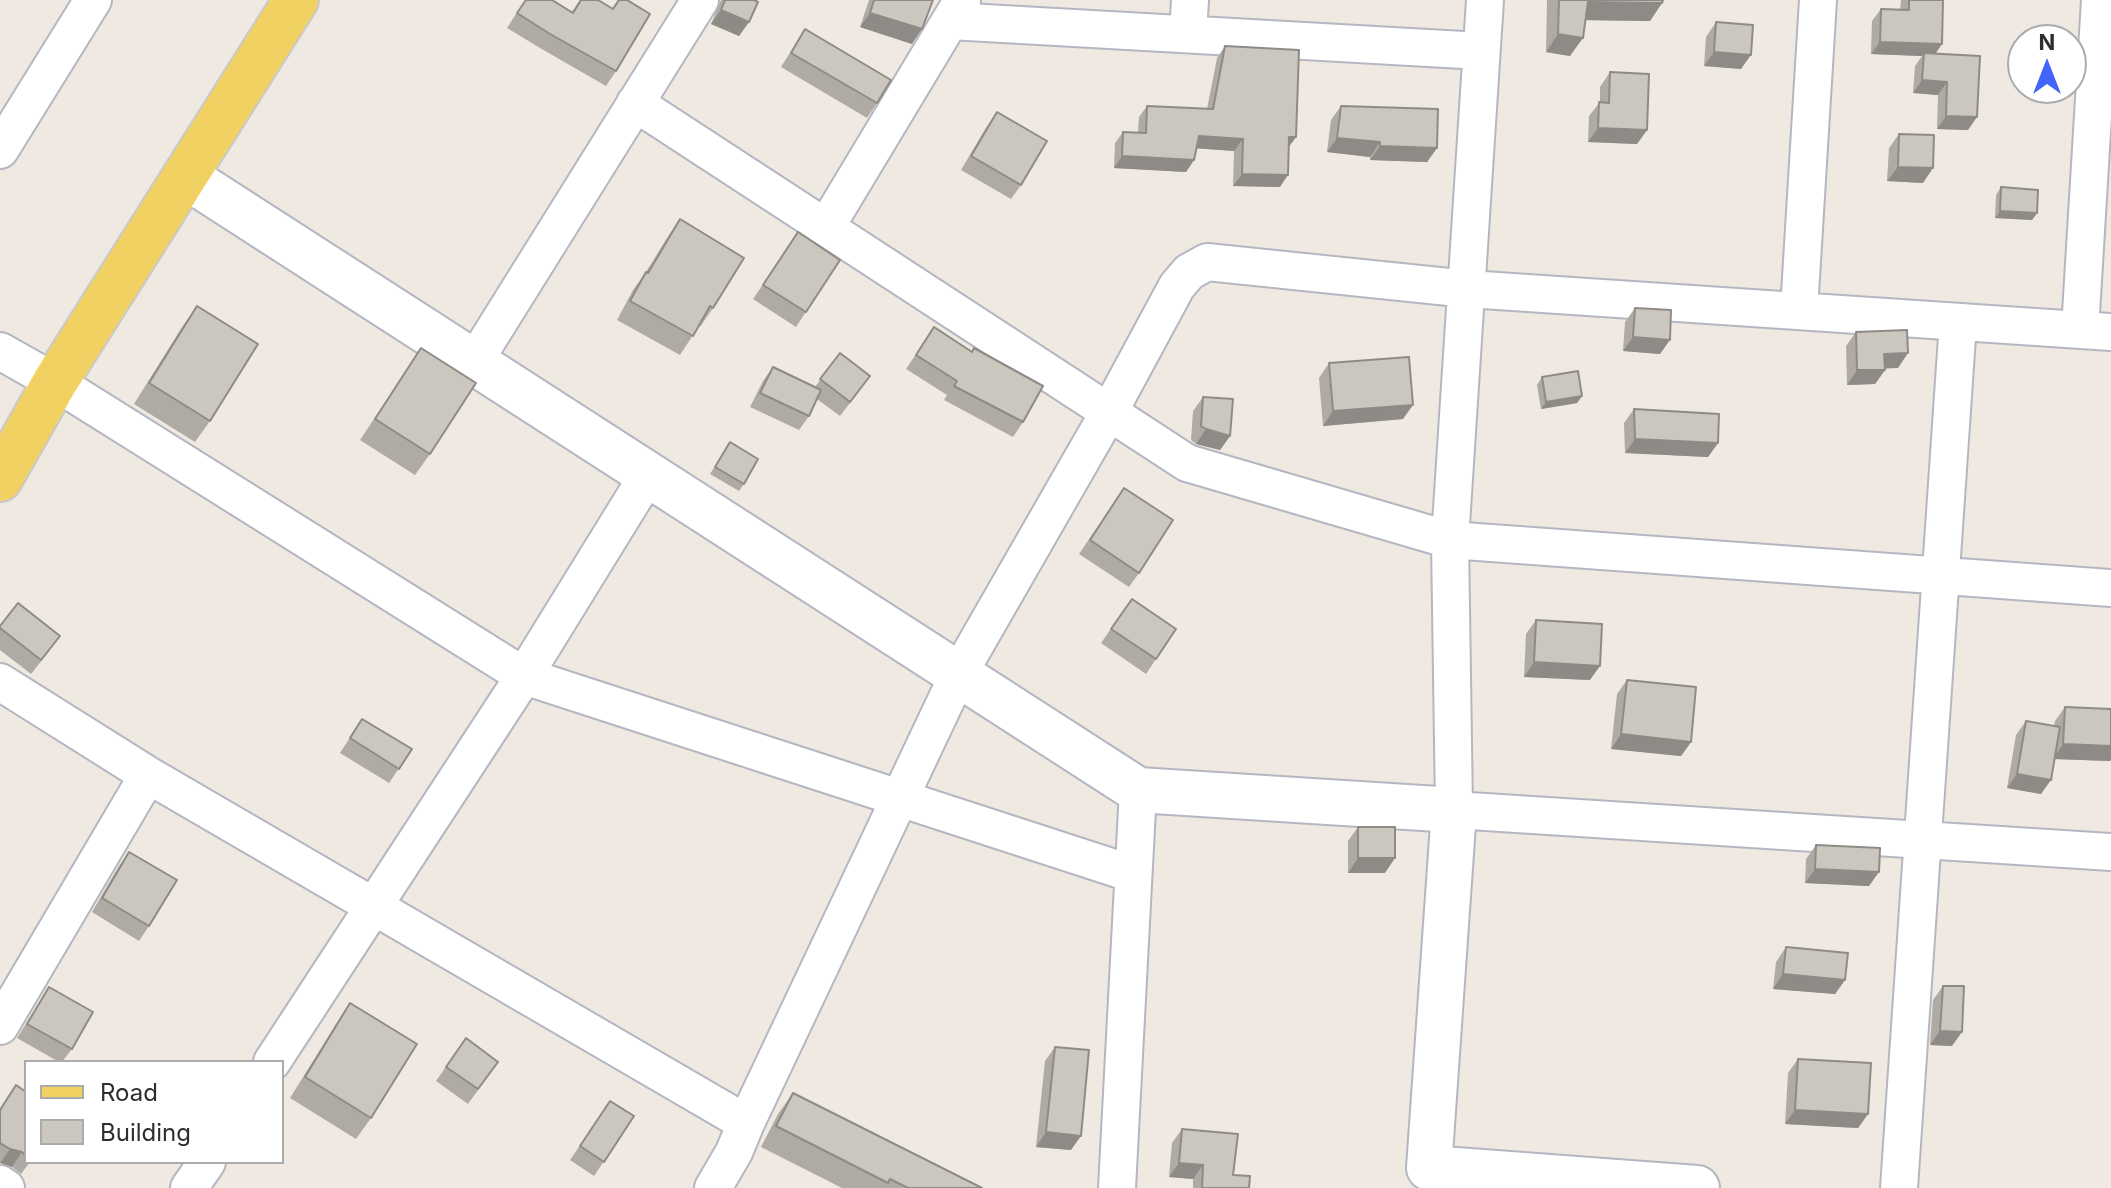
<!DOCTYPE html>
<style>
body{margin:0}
#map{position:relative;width:2111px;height:1188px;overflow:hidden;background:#efe9e1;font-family:Inter,sans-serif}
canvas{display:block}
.legend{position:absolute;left:24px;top:1060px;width:260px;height:104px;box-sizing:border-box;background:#fff;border:2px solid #ababab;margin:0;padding:10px 14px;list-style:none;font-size:24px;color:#2e2e2e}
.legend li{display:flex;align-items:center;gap:16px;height:40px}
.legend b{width:40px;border:2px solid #ababab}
.north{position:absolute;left:2007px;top:24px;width:80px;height:80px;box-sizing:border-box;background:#fff;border:2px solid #ababab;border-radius:50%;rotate:0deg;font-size:22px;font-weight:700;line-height:32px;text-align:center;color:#2e2e2e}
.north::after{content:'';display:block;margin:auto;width:28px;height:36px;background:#4264fb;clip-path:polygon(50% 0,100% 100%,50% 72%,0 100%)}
</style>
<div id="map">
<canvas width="2111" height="1188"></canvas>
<ul class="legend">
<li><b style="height:10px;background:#f2d163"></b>Road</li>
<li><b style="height:22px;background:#cbc7bf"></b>Building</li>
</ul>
<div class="north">N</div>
</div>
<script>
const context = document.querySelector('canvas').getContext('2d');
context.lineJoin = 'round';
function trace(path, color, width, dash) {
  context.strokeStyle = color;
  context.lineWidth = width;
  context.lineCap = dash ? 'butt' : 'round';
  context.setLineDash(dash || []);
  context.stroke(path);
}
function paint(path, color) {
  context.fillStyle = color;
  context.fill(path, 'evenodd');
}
const street = new Path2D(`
 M 1485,0 L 1450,540 L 1454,810 L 2111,852
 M 950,21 L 1481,51
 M 1188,34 L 1190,0
 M 635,103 L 1187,463 L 1450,540 L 2111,588
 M 0,150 L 93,0
 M 826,227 L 962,1
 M 1799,310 L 1818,0
 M 2080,330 L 2100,0
 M 0,351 L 55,382 L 524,676 L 1133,874
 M 474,362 L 700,0
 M 0,682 L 148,775 L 746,1123
 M 0,1026 L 148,775
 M 272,1062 L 524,676 L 648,475
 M 0,1184 L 6,1188
 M 189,1188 L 207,1162
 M 713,1188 L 734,1152 L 746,1123 L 958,675 L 1109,412 L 1177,286 L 1189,272 L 1207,262 L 1468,289 L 2111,332
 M 1117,1188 L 1138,790
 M 1899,1188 L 1958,322`);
const secondary = new Path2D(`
 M 185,176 L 1138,790 L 1454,810 L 1429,1168 L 1697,1188`);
const primary = new Path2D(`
 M 0,479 L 55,382 L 296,0`);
trace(street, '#b4b7c1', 40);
trace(secondary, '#b4b7c1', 48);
trace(primary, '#c9c9c9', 48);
trace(street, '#fff', 36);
trace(secondary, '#fff', 44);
trace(primary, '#f2d163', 44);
paint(new Path2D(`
 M 525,0 L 571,13 L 580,0 L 598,0 L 612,9 L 618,0 L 616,71 L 606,86 L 540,48 L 507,28 Z
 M 721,0 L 754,0 L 749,22 L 739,36 L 711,24 Z
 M 869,0 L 933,0 L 912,44 L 860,27 Z
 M 1547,0 L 1663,0 L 1662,3 L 1650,21 L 1585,20 L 1570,56 L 1546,52 Z
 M 1901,0 L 1943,0 L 1935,54 L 1968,130 L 1937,129 L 1938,95 L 1913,93 L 1915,66 L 1922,56 L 1871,54 L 1872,21 L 1881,9 L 1900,10 Z
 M 1716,22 L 1741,69 L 1704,66 L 1706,37 Z
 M 805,29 L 877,103 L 867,118 L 781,67 Z
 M 1225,46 L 1296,137 L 1289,147 L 1280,187 L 1233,186 L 1234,151 L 1197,148 L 1194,160 L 1186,172 L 1114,168 L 1115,143 L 1123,132 L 1138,132 L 1139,117 L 1147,106 L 1207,109 L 1217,58 Z
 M 1610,72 L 1647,130 L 1637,144 L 1588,142 L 1589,116 L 1600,102 L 1600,87 Z
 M 1341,106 L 1437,148 L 1427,162 L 1370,160 L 1370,157 L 1327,152 L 1331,120 Z
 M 997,112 L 1021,185 L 1011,199 L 961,170 L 987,126 Z
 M 1899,134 L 1923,183 L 1887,181 L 1889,148 Z
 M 2001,187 L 2037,213 L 2032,220 L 1995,218 L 1996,195 Z
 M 680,219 L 713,308 L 700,327 L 699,326 L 680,355 L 617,320 L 633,290 L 646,272 L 667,238 Z
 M 788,247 L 840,260 L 796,327 L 753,299 Z
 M 197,306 L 210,421 L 195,442 L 134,404 L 182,327 Z
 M 1635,308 L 1660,354 L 1623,351 L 1625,322 Z
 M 934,327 L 1023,422 L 1013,437 L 944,400 L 947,395 L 906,369 Z
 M 1856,332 L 1898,368 L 1885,368 L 1885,370 L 1875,384 L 1847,385 L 1846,346 Z
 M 421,348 L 430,454 L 415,475 L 360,440 Z
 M 840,353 L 860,390 L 840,416 L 817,399 L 809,416 L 799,430 L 750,407 L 763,381 L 773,367 L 815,387 Z
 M 1329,363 L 1403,419 L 1323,426 L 1319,378 Z
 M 1542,377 L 1582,396 L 1577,403 L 1541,409 L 1537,385 Z
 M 1203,397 L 1230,436 L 1220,450 L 1196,444 L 1191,440 L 1193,411 Z
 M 1634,409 L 1718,443 L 1708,457 L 1625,453 L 1624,423 Z
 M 730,442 L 744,484 L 739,491 L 710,474 Z
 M 1124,488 L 1139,573 L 1129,587 L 1079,554 Z
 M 1132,599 L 1176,629 L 1146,674 L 1101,643 Z
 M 1536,620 L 1590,680 L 1524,677 L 1526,634 Z
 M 0,626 L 50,650 L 31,674 L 0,650 Z
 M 1627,680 L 1691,742 L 1681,756 L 1611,749 L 1617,694 Z
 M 2065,707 L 2110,761 L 2055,759 L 2041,794 L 2007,788 L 2016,735 L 2026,721 L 2054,726 L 2055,721 Z
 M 362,719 L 412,749 L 389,783 L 340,753 Z
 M 1358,827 L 1385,873 L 1348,873 L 1348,841 Z
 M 1816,845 L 1869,886 L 1805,883 L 1806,859 Z
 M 129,852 L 149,926 L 139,941 L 92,912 L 119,866 Z
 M 1786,947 L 1845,980 L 1835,994 L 1773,989 L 1776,962 Z
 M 1943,986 L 1952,1046 L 1930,1045 L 1933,1000 Z
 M 49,987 L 72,1049 L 62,1062 L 59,1062 L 17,1038 Z
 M 350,1003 L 371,1118 L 356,1139 L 290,1098 L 336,1024 Z
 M 466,1038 L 498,1062 L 468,1104 L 436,1081 Z
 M 1055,1047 L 1071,1150 L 1036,1147 L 1045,1061 Z
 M 1798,1059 L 1868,1114 L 1858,1128 L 1785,1124 L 1788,1073 Z
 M 16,1085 L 26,1092 L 26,1162 L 30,1162 L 21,1174 L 12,1167 L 0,1163 L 0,1109 Z
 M 793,1093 L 982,1188 L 842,1188 L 761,1147 L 778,1114 Z
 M 610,1101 L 634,1116 L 594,1176 L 570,1160 Z
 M 1182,1129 L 1249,1188 L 1193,1188 L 1193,1179 L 1169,1177 L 1172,1143 Z`), '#afaba4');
paint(new Path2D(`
 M 1588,2 L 1662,3 L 1650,21 L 1576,20 Z
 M 721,10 L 749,22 L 739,36 L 711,24 Z
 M 870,13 L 922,29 L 912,44 L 860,27 Z
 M 1558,34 L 1583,38 L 1570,56 L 1546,52 Z
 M 1880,42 L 1942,44 L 1934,56 L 1924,53 L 1922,56 L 1871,54 Z
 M 1714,52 L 1751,55 L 1741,69 L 1704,66 Z
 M 1922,80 L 1947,82 L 1938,95 L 1913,93 Z
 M 1946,116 L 1977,117 L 1968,130 L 1937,129 Z
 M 1598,128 L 1647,130 L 1637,144 L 1588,142 Z
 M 1199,136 L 1243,139 L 1234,151 L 1191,148 Z
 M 1289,137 L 1296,137 L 1287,149 Z
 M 1337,138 L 1380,142 L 1370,157 L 1327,152 Z
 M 1380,146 L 1437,148 L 1427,162 L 1370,160 Z
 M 1122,156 L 1194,160 L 1186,172 L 1114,168 Z
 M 1898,167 L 1933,168 L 1923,183 L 1887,181 Z
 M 1242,174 L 1288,175 L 1280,187 L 1233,186 Z
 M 2000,211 L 2037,213 L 2032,220 L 1995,218 Z
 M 1633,337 L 1670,340 L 1660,354 L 1623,351 Z
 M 1908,353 L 1898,368 L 1874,369 L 1884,354 Z
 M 1857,370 L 1885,370 L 1875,384 L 1847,385 Z
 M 1582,396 L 1577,403 L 1541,409 L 1546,402 Z
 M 1413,405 L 1403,419 L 1323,426 L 1333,411 Z
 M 1206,429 L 1230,436 L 1220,450 L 1196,444 Z
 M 1635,439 L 1718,443 L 1708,457 L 1625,453 Z
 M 1534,662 L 1600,666 L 1590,680 L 1524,677 Z
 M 1621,734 L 1691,742 L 1681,756 L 1611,749 Z
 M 2063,744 L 2111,746 L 2111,760 L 2110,761 L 2053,759 Z
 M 2017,774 L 2051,780 L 2041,794 L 2007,788 Z
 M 1358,858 L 1395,858 L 1385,873 L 1348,873 Z
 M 1815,869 L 1879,872 L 1869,886 L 1805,883 Z
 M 1783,974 L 1845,980 L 1835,994 L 1773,989 Z
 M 1940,1031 L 1962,1032 L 1952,1046 L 1930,1045 Z
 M 1795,1110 L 1868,1114 L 1858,1128 L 1785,1124 Z
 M 1046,1132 L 1081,1136 L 1071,1150 L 1036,1147 Z
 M 10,1149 L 22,1152 L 12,1167 L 0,1163 Z
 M 1179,1163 L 1203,1165 L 1193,1179 L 1169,1177 Z`), '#8e8b86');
const building = new Path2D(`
 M 526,0 L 552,0 L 573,13 L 581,0 L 598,0 L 613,9 L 619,0 L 627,0 L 650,14 L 616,71 L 550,34 L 517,13 Z
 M 725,0 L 754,0 L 758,2 L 749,22 L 721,10 Z
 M 874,0 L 933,0 L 922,29 L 870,13 Z
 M 1559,0 L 1663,0 L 1662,3 L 1588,2 L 1583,38 L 1558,34 Z
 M 1909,0 L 1943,0 L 1942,44 L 1880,42 L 1881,9 L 1909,10 Z
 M 1716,22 L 1753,25 L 1751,55 L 1714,52 Z
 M 805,29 L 891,80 L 877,103 L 791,53 Z
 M 1225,46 L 1299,50 L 1296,137 L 1289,137 L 1288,175 L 1242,174 L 1243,139 L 1199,136 L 1194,160 L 1122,156 L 1123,132 L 1146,133 L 1147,106 L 1213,109 Z
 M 1924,53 L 1980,56 L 1977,117 L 1946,116 L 1947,82 L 1922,80 Z
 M 1610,72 L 1649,74 L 1647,130 L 1598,128 L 1599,102 L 1609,103 Z
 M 1341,106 L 1438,109 L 1437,148 L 1380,146 L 1380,142 L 1337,138 Z
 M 997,112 L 1047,141 L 1021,185 L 971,156 Z
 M 1899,134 L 1934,135 L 1933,168 L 1898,167 Z
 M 2001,187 L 2038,190 L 2037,213 L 2000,211 Z
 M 680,219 L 744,258 L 713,308 L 710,306 L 693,336 L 630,301 L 646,272 L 648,273 Z
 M 798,232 L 840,260 L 806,312 L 763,285 Z
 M 197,306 L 258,344 L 210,421 L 149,383 Z
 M 1635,308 L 1671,310 L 1670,340 L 1633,337 Z
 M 934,327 L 972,352 L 974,348 L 1043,386 L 1023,422 L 954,386 L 957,381 L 916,355 Z
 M 1907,330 L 1908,353 L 1884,354 L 1885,370 L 1857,370 L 1856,332 Z
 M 421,348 L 476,383 L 430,454 L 375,419 Z
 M 840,353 L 870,376 L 850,402 L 820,379 Z
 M 1409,357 L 1413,405 L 1333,411 L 1329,363 Z
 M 773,367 L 821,390 L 809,416 L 760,393 Z
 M 1578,371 L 1582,396 L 1546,402 L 1542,377 Z
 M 1203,397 L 1233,399 L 1230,436 L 1206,429 L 1201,426 Z
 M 1634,409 L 1719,414 L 1718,443 L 1635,439 Z
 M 730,442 L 758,459 L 744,484 L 715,467 Z
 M 1124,488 L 1173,520 L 1139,573 L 1090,540 Z
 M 1132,599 L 1176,629 L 1156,659 L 1111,629 Z
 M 18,603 L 60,636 L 41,660 L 0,628 L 0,626 Z
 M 1536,620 L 1602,624 L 1600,666 L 1534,662 Z
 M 1627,680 L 1696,687 L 1691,742 L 1621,734 Z
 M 2065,707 L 2111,709 L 2111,746 L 2063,744 Z
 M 362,719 L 412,749 L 399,769 L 350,738 Z
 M 2026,721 L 2060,727 L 2051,780 L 2017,774 Z
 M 1358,827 L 1395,827 L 1395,858 L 1358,858 Z
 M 1816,845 L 1880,848 L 1879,872 L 1815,869 Z
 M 129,852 L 177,880 L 149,926 L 102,898 Z
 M 1786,947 L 1848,953 L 1845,980 L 1783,974 Z
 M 1943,986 L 1964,986 L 1962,1032 L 1940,1031 Z
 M 49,987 L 93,1012 L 72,1049 L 27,1024 Z
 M 350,1003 L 417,1044 L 371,1118 L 305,1077 Z
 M 466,1038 L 498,1062 L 478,1089 L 446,1067 Z
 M 1055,1047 L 1089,1050 L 1081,1136 L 1046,1132 Z
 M 1798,1059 L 1871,1063 L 1868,1114 L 1795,1110 Z
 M 16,1085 L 26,1092 L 26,1156 L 22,1152 L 10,1149 L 0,1143 L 0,1110 Z
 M 793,1093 L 982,1188 L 908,1188 L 890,1179 L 888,1183 L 776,1126 Z
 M 610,1101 L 634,1116 L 604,1162 L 580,1146 Z
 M 1182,1129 L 1238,1134 L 1233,1175 L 1250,1176 L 1249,1188 L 1202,1188 L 1203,1165 L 1179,1163 Z`);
paint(building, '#cbc7bf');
trace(building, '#8e8b86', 2);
</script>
